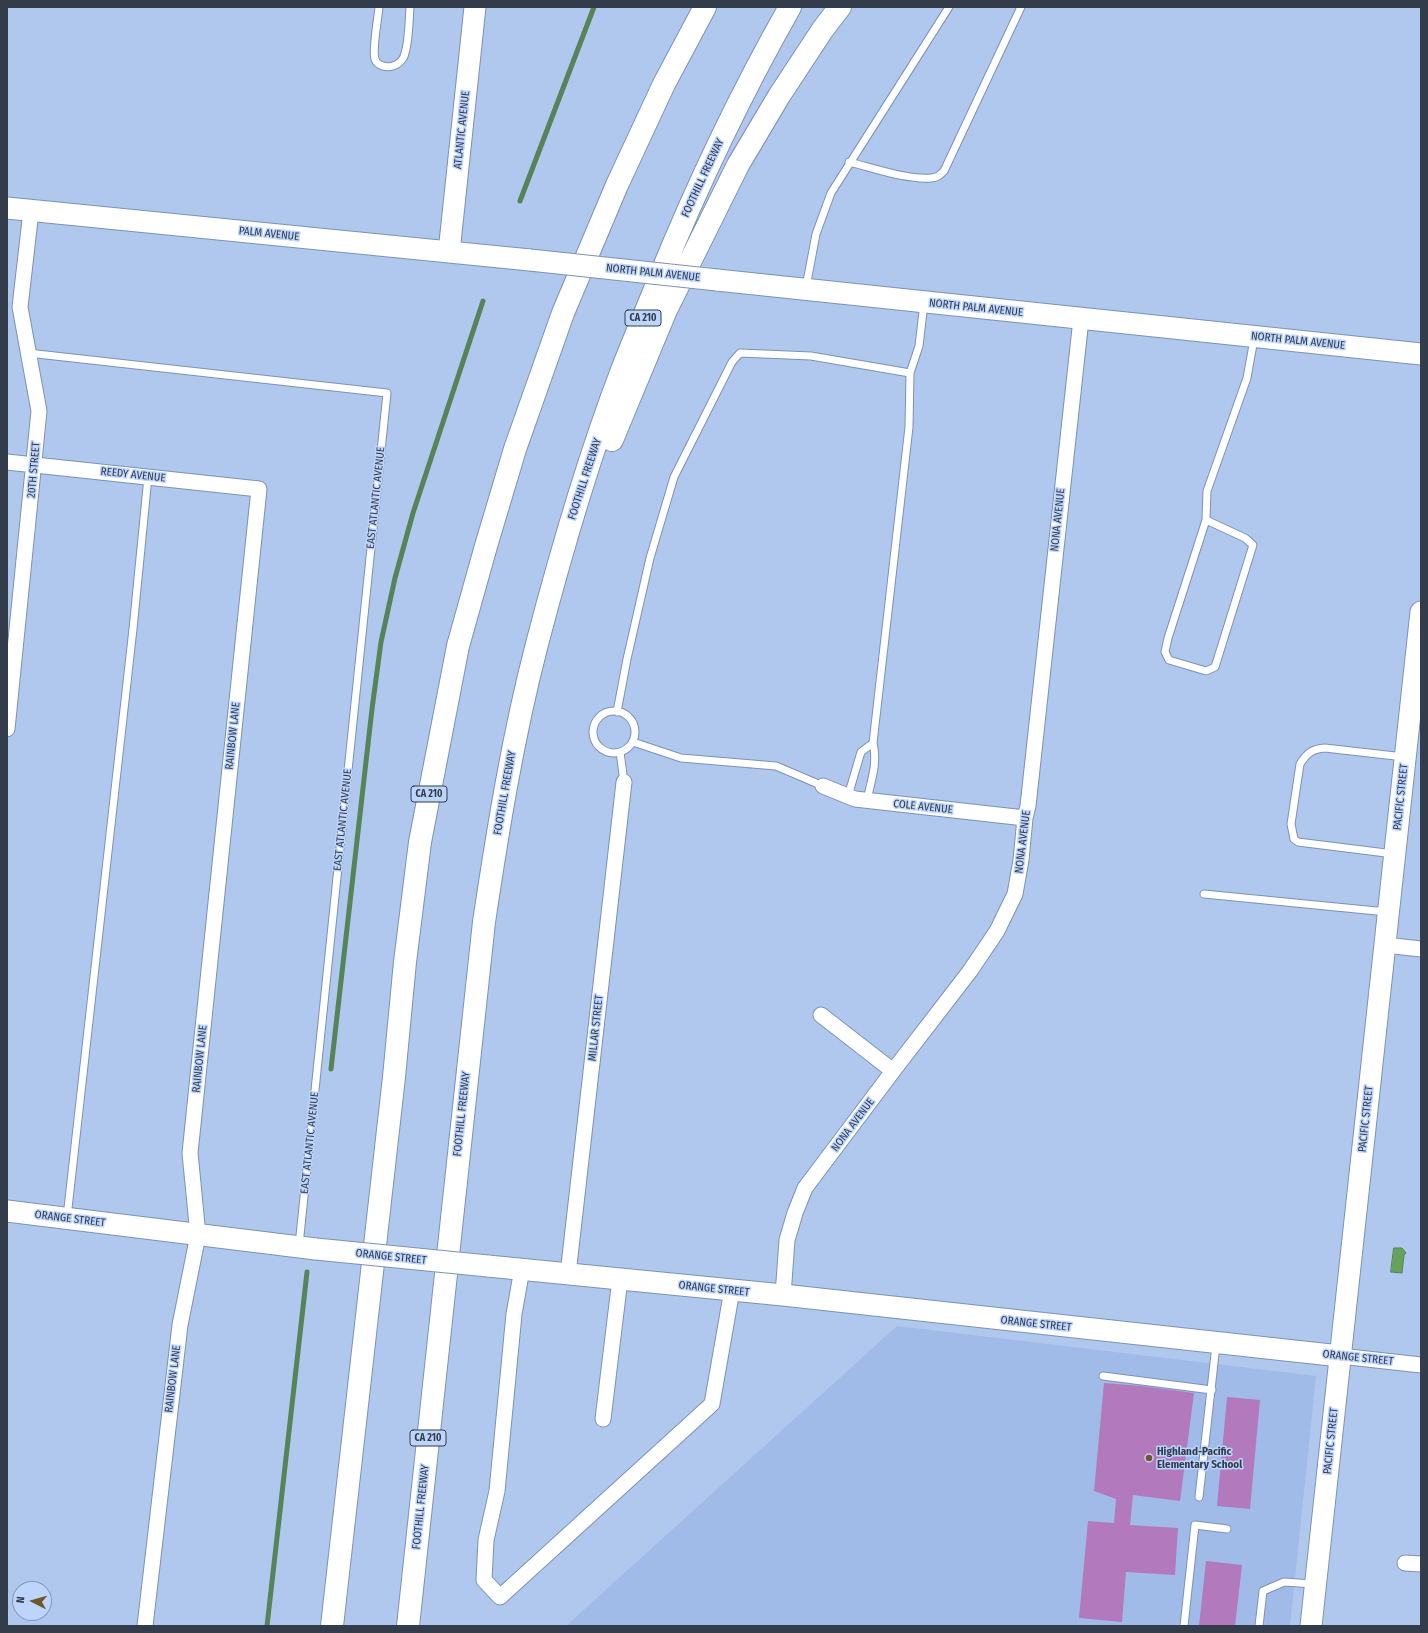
<!DOCTYPE html>
<style>
body{margin:0}
#map{position:relative;width:1428px;height:1633px;overflow:hidden;background:#b0c7ee;font-family:"Fira Sans Condensed",sans-serif}
canvas{display:block}
.frame{position:absolute;inset:0;border:8px solid #323c4b;pointer-events:none}
.north{position:absolute;left:12px;top:1581px;width:40px;height:40px;box-sizing:border-box;background:#bdd4fc;border:1px solid #8597b5;border-radius:50%;rotate:276deg;font-size:11px;font-weight:700;line-height:16px;text-align:center;color:#323c4b}
.north::after{content:'';display:block;margin:auto;width:14px;height:18px;background:#705728;clip-path:polygon(50% 0,100% 100%,50% 72%,0 100%)}
</style>
<div id="map">
<canvas width="1428" height="1633"></canvas>
<div class="frame"></div>
<div class="north">N</div>
</div>
<script>
const context = document.querySelector('canvas').getContext('2d');
context.lineJoin = 'round';
function paint(path, color) {
  context.fillStyle = color;
  context.fill(path, 'evenodd');
}
function trace(path, color, width, dash) {
  context.strokeStyle = color;
  context.lineWidth = width;
  context.lineCap = dash ? 'butt' : 'round';
  context.setLineDash(dash || []);
  context.stroke(path);
}
function write(font, color, halo, rows, align = 'center') {
  context.font = font + ' "Fira Sans Condensed",sans-serif';
  context.lineWidth = 3;
  context.setLineDash([]);
  context.textBaseline = 'middle';
  context.strokeStyle = halo;
  context.fillStyle = color;
  for (const [text, x, y, turn = 0] of rows) {
    context.save();
    context.translate(x, y);
    context.rotate((+turn || 0) * Math.PI / 180);
    context.textAlign = isNaN(turn) ? turn : align;
    if (halo) context.strokeText(text, 0, 0);
    context.fillText(text, 0, 0);
    context.restore();
  }
}
paint(new Path2D(`
 M 897,1326 L 1316,1376 L 1290,1626 L 566,1626 Z`), '#a0bbe8');
const water = new Path2D(`
 M 1394,1248 L 1402,1248 L 1406,1253 L 1404,1255 L 1402,1273 L 1391,1272 Z`);
paint(water, '#66a25c');
trace(water, '#568357', 1);
trace(new Path2D(`
 M 520,201 L 594,7
 M 331,1069 L 372,709 L 381,642 L 395,578 L 413,513 L 483,301
 M 267,1626 L 307,1272`), '#568357', 5);
paint(new Path2D(`
 M 1104,1383 L 1142,1386 L 1194,1393 L 1180,1501 L 1133,1495 L 1130,1525 L 1178,1528 L 1175,1575 L 1126,1572 L 1122,1622 L 1079,1618 L 1088,1521 L 1114,1523 L 1116,1499 L 1094,1491 Z
 M 1227,1397 L 1260,1400 L 1250,1509 L 1217,1506 Z
 M 1206,1561 L 1242,1565 L 1235,1626 L 1199,1626 Z`), '#b279bd');
const lane = new Path2D(`
 M 379,7 C 378,19 372,49 375,59 C 377,66 387,68 393,66 C 399,64 404,59 405,53 C 409,40 409,21 410,7
 M 849,162 C 873,168 907,180 931,178 C 937,178 940,175 944,171 L 1021,7
 M 806,287 L 816,234 L 831,193 L 949,7
 M 28,353 L 387,393 L 299,1245
 M 910,373 L 919,346 L 924,303
 M 1206,520 L 1245,538 L 1253,545 L 1215,667 L 1206,671 L 1169,660 L 1165,652 L 1168,638 L 1206,520 L 1207,491 L 1247,378 L 1254,339
 M593 732a21 21 0 1 1 42 0a21 21 0 1 1-42 0Z
 M 617,712 L 627,659 L 650,558 L 674,477 L 732,362 L 740,353 L 811,356 L 910,373 L 909,427 L 873,743 C 878,763 871,781 867,800
 M 633,742 L 681,758 L 776,766 L 823,786
 M 620,752 L 624,782
 M 848,796 L 861,752 L 873,743
 M 1394,854 L 1298,842 L 1294,839 L 1291,824 L 1300,764 C 1307,753 1312,749 1325,748 L 1404,757
 M 1204,894 L 1387,912
 M 67,1217 L 133,629 L 148,477
 M 1103,1376 L 1212,1390
 M 1199,1497 L 1216,1345
 M 1184,1626 L 1195,1525 L 1227,1529
 M 1259,1626 L 1263,1591 L 1284,1582 L 1313,1584`);
const street = new Path2D(`
 M 7,462 L 259,489 L 190,1153 L 198,1235 L 180,1325 L 145,1626
 M 7,729 L 39,411 L 20,307 L 31,211
 M 823,786 L 855,799 L 1025,818
 M 1385,945 L 1421,949
 M 821,1015 L 893,1071
 M 522,1269 L 514,1314 L 497,1491 L 486,1540 L 484,1580 L 500,1597 L 712,1404 L 732,1290
 M 568,1274 L 624,782
 M 783,1295 L 787,1240 L 795,1213 L 805,1188 L 893,1071 L 970,971 L 997,931 L 1015,894 L 1021,860 L 1025,818 L 1028,806 L 1081,319
 M 1340,1356 L 1421,1365
 M 603,1419 L 620,1279
 M 1405,1563 L 1421,1564`);
const secondary = new Path2D(`
 M 7,208 L 530,260
 M 449,252 L 475,7
 M 717,280 L 1421,354
 M 7,1211 L 316,1249
 M 488,1266 L 783,1295 L 1340,1356
 M 1311,1626 L 1421,612`);
const highway = new Path2D(`
 M 612,440 L 666,310 L 738,165 L 779,96 L 823,29 L 840,7
 M 332,1626 L 394,1077 L 405,962 L 420,842 L 458,646 L 486,546 L 515,449 L 563,313 L 617,185 L 664,84 L 705,7
 M 408,1626 L 484,922 C 498,829 513,736 537,644 C 561,552 588,459 622,370 C 634,339 647,309 659,279 C 697,186 740,95 790,7`);
trace(lane, '#7c92b7', 9);
trace(street, '#7c92b7', 17);
trace(secondary, '#7c92b7', 23);
trace(highway, '#7c92b7', 24);
trace(lane, '#fff', 7);
trace(street, '#fff', 15);
trace(secondary, '#fff', 21);
trace(highway, '#fff', 22);
const secondaryBridge = new Path2D(`
 M 530,260 L 717,280
 M 316,1249 L 488,1266`);
trace(secondaryBridge, '#7c92b7', 23, []);
trace(secondaryBridge, '#fff', 21);
for (const [x, y, r, color] of [
 [1149,1458,4,"#705728"]
]) {
  const dot = new Path2D();
  dot.arc(x, y, r, 0, 2 * Math.PI);
  context.fillStyle = color;
  context.fill(dot);
  trace(dot, '#bdd4fc', 1.5);
}
for (const [x, y, w] of [
 [643,318,36],
 [429,794,36],
 [428,1438,36]
]) {
  const box = new Path2D();
  box.roundRect(x - w / 2, y - 8, w, 16, 3);
  context.fillStyle = '#bdd4fc';
  context.fill(box);
  trace(box, '#323c4b', 1);
}
write('bold 10px', '#323c4b', null, [
 ["CA 210",643,318],
 ["CA 210",429,794],
 ["CA 210",428,1438]
]);
write('11px', '#323c4b', '#bdd4fc', [
 ["ATLANTIC AVENUE",462,130,-84],
 ["FOOTHILL FREEWAY",703,178,-65],
 ["PALM AVENUE",269,234,6],
 ["NORTH PALM AVENUE",653,273,6],
 ["NORTH PALM AVENUE",976,308,6],
 ["NORTH PALM AVENUE",1298,341,6],
 ["20TH STREET",34,470,-85],
 ["REEDY AVENUE",133,475,6],
 ["FOOTHILL FREEWAY",585,479,-72],
 ["EAST ATLANTIC AVENUE",376,498,-84],
 ["NONA AVENUE",1058,520,-84],
 ["RAINBOW LANE",233,736,-84],
 ["FOOTHILL FREEWAY",505,793,-80],
 ["PACIFIC STREET",1401,797,-84],
 ["COLE AVENUE",923,807,6],
 ["EAST ATLANTIC AVENUE",343,820,-84],
 ["NONA AVENUE",1023,842,-83],
 ["MILLAR STREET",596,1028,-84],
 ["RAINBOW LANE",200,1059,-84],
 ["FOOTHILL FREEWAY",462,1114,-84],
 ["PACIFIC STREET",1366,1119,-84],
 ["NONA AVENUE",853,1125,-53],
 ["EAST ATLANTIC AVENUE",310,1143,-84],
 ["ORANGE STREET",70,1219,7],
 ["ORANGE STREET",391,1257,6],
 ["ORANGE STREET",714,1289,6],
 ["ORANGE STREET",1036,1324,6],
 ["ORANGE STREET",1358,1358,6],
 ["RAINBOW LANE",173,1379,-83],
 ["PACIFIC STREET",1331,1441,-84],
 ["FOOTHILL FREEWAY",421,1507,-84]
]);
write('bold 11px', '#323c4b', '#bdd4fc', [
 ["Highland-Pacific",1157,1452],
 ["Elementary School",1157,1465]
], 'left');
</script>
